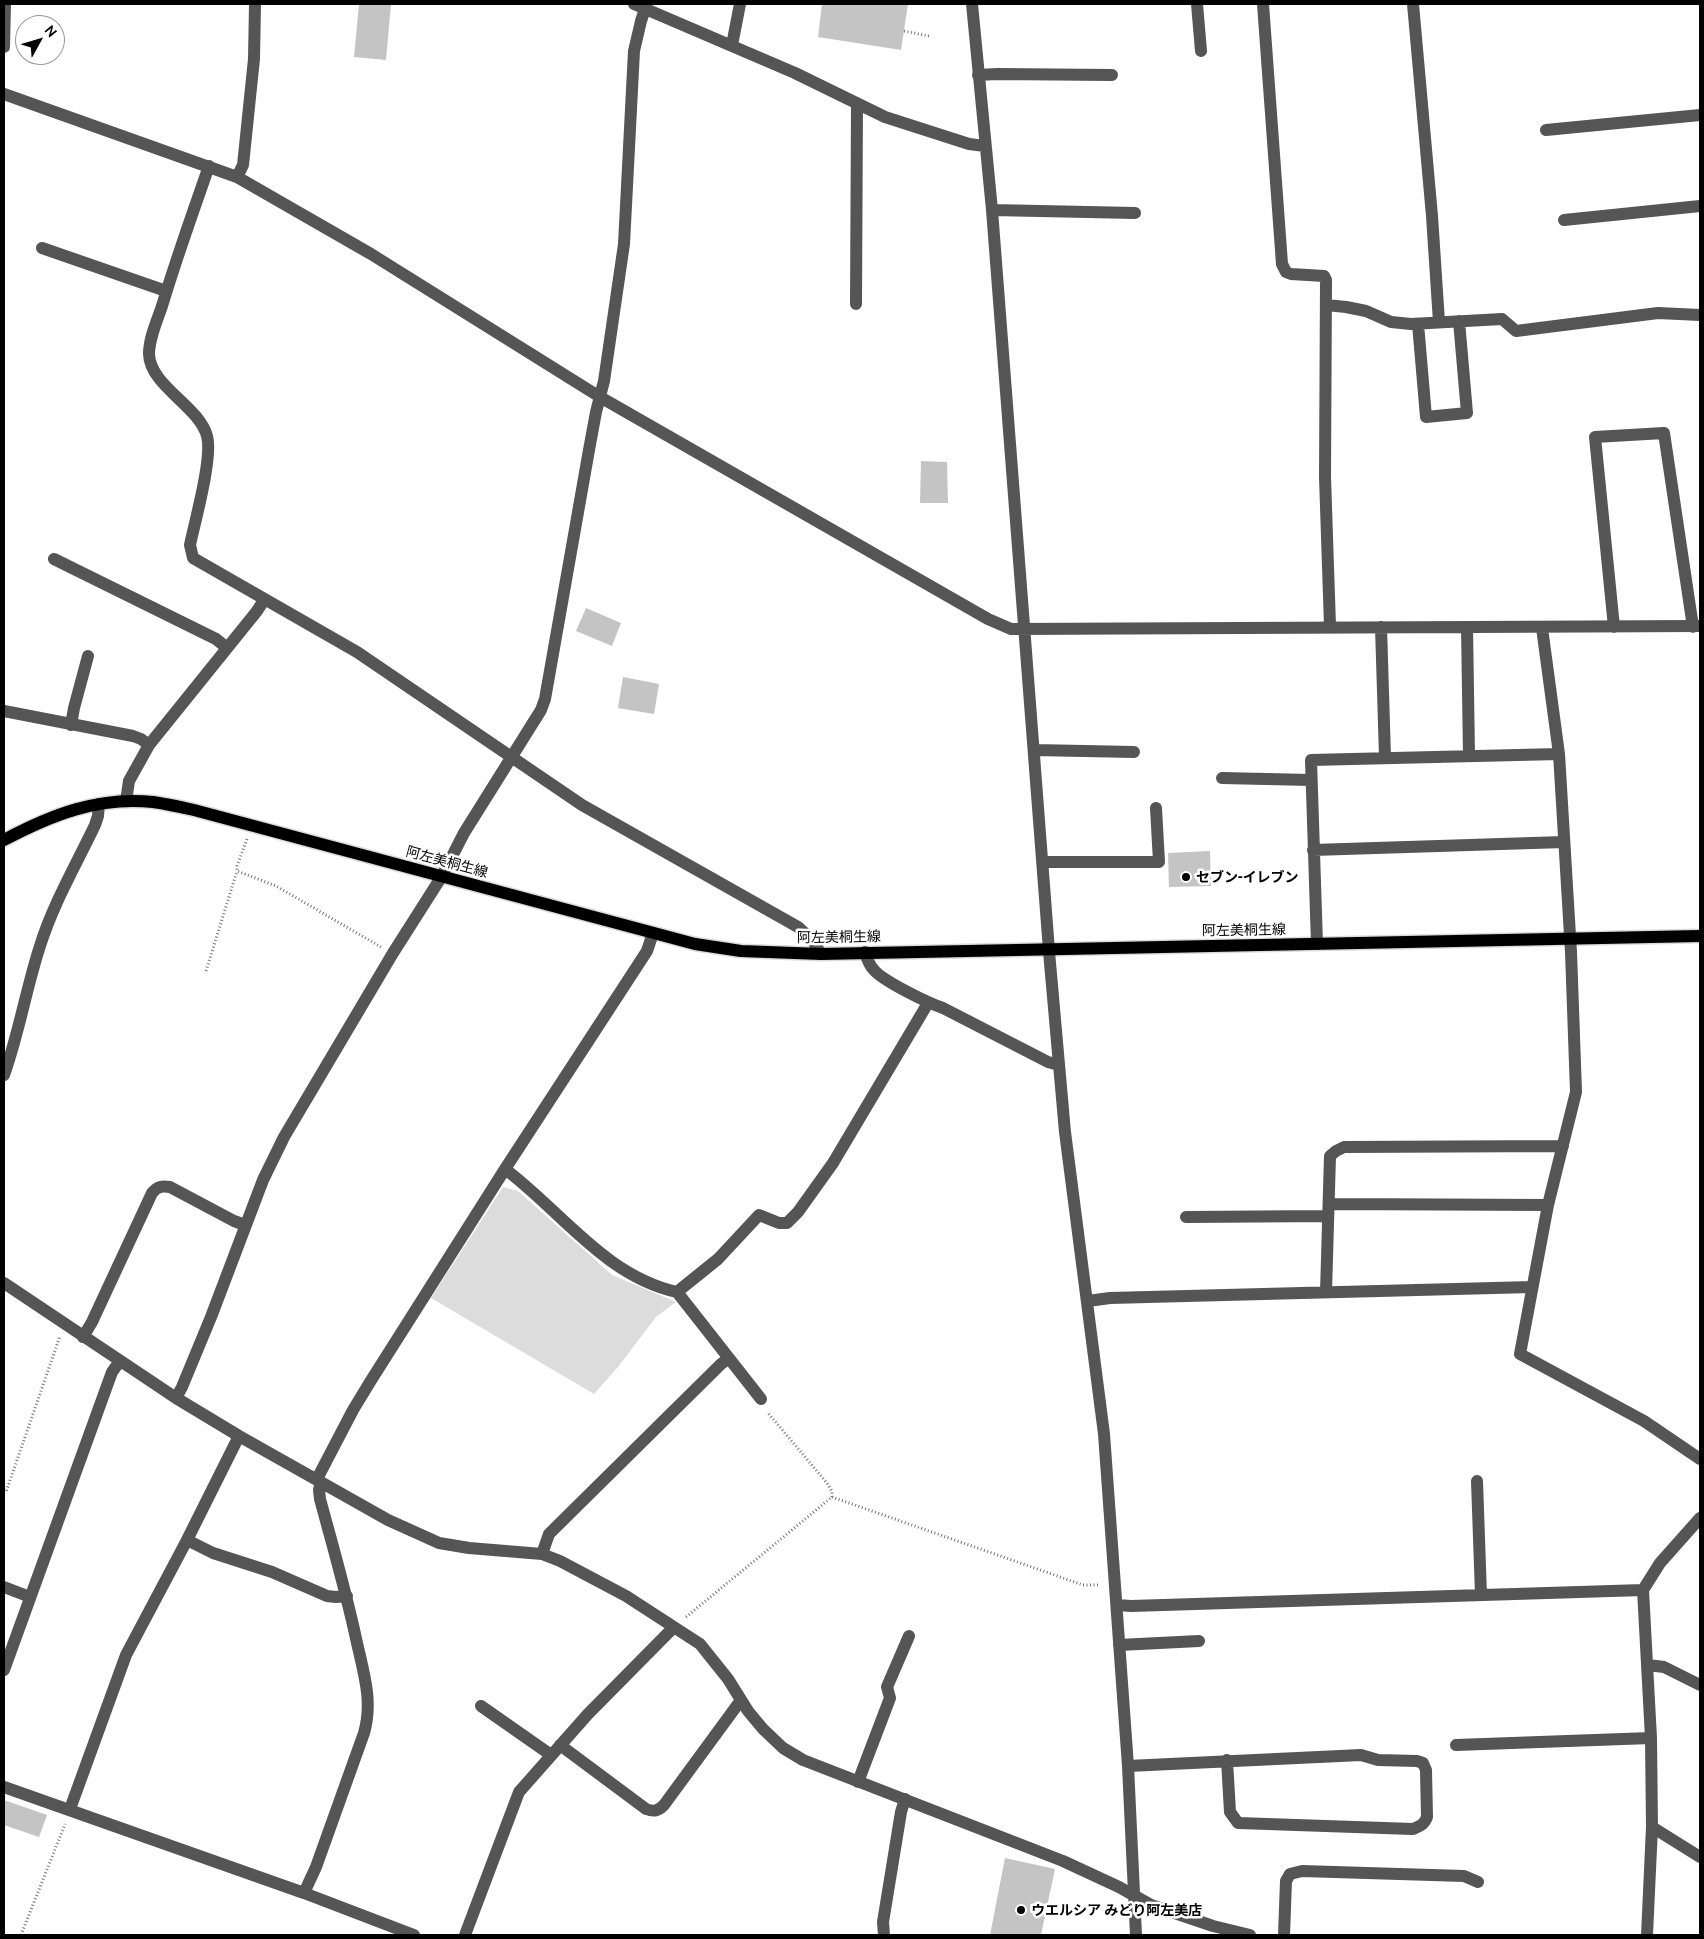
<!DOCTYPE html>
<meta charset="utf-8">
<style>
body{margin:0}
#map{position:relative;width:1704px;height:1939px;overflow:hidden;background:#fff;font-family:Ubuntu,sans-serif}
canvas{display:block}
.frame{position:absolute;inset:0;border:5px solid #000;pointer-events:none}
.north{position:absolute;left:15px;top:15px;width:50px;height:50px;box-sizing:border-box;background:#fff;border:1px solid #999;border-radius:50%;rotate:51deg;font-size:14px;font-weight:700;line-height:20px;text-align:center;color:#000}
.north::after{content:'';display:block;margin:auto;width:18px;height:22px;background:#000;clip-path:polygon(50% 0,100% 100%,50% 72%,0 100%)}
</style>
<div id="map">
<canvas width="1704" height="1939"></canvas>
<div class="frame"></div>
<div class="north">N</div>
</div>
<script>
const context = document.querySelector('canvas').getContext('2d');
context.lineJoin = 'round';
function paint(path, color) {
  context.fillStyle = color;
  context.fill(path, 'evenodd');
}
function trace(path, color, width, dash) {
  context.strokeStyle = color;
  context.lineWidth = width;
  context.lineCap = dash ? 'butt' : 'round';
  context.setLineDash(dash || []);
  context.stroke(path);
}
function write(font, color, halo, rows, align = 'center') {
  context.font = font + ' Ubuntu,"Noto Sans JP",sans-serif';
  context.lineWidth = 5;
  context.setLineDash([]);
  context.textBaseline = 'middle';
  context.strokeStyle = halo;
  context.fillStyle = color;
  for (const [text, x, y, turn = 0] of rows) {
    context.save();
    context.translate(x, y);
    context.rotate((+turn || 0) * Math.PI / 180);
    context.textAlign = isNaN(turn) ? turn : align;
    if (halo) context.strokeText(text, 0, 0);
    context.fillText(text, 0, 0);
    context.restore();
  }
}
paint(new Path2D(`
 M 503,1187 L 518,1191 L 612,1275 L 676,1302 L 656,1317 L 618,1367 L 594,1394 L 431,1298 Z`), '#dcdcdc');
paint(new Path2D(`
 M 359,4 L 391,4 L 386,60 L 354,57 Z
 M 822,4 L 908,4 L 901,50 L 818,37 Z
 M 921,461 L 947,462 L 948,503 L 920,503 Z
 M 586,608 L 621,623 L 612,646 L 576,631 Z
 M 623,677 L 659,684 L 654,714 L 618,708 Z
 M 1210,851 L 1211,886 L 1169,887 L 1168,853 Z
 M 4,1800 L 47,1815 L 39,1837 L 4,1825 Z
 M 1005,1858 L 1055,1869 L 1041,1935 L 990,1935 Z`), '#c4c4c4');
const major = new Path2D(`
 M 4,840 C 51,815 99,796 153,802 C 167,804 181,807 194,810 L 695,944 L 741,951 L 821,954 L 1700,936`);
trace(major, '#dbdbdb', 15);
trace(new Path2D(`
 M 904,31 L 929,36
 M 247,839 L 237,866 L 237,871 L 276,886 L 381,947
 M 206,971 L 237,871
 M 4,1491 L 6,1492 L 60,1336
 M 832,1497 L 1083,1585 L 1100,1585
 M 686,1617 L 832,1497 L 832,1491 L 827,1483 L 768,1413
 M 21,1935 L 65,1824`), '#777', 3, [1, 2.5]);
trace(new Path2D(`
 M 634,4 L 795,73 L 885,117 L 969,144 L 985,146
 M 972,4 L 992,210 L 1050,963 L 1065,1132 L 1104,1434 L 1128,1766 L 1136,1935
 M 1197,4 L 1201,51
 M 1263,4 L 1282,264 L 1286,272 L 1291,274 L 1324,276 L 1326,280 L 1325,477 L 1330,626
 M 1413,4 L 1432,216 L 1439,322
 M 732,45 L 740,4
 M 4,47 L 5,4
 M 978,75 L 997,74 L 1112,75
 M 4,94 L 237,177 L 371,254 L 600,397 L 988,619 L 1011,629 L 1700,626
 M 1546,130 L 1700,115
 M 209,166 C 193,212 176,259 162,306 C 157,321 149,338 149,354 C 150,386 199,406 207,436 C 213,457 195,521 190,545 L 193,558 L 357,652 L 582,805 L 798,927 L 813,941 L 821,954
 M 237,177 L 243,165 L 254,59 L 255,4
 M 992,210 L 1135,213
 M 1564,220 L 1700,206
 M 42,248 L 166,291
 M 856,304 L 857,103
 M 1326,305 L 1346,307 L 1366,311 L 1391,322 L 1411,324 L 1502,319 L 1516,331 L 1658,313 L 1700,315
 M 1418,324 L 1426,417 L 1467,413 L 1459,321
 M 54,559 L 216,639 L 227,648
 M 1381,627 L 1385,757
 M 1467,627 L 1469,755
 M 1614,627 L 1595,437 L 1664,433 L 1693,627
 M 1542,628 L 1559,754 L 1571,952 L 1576,1092 L 1548,1205 L 1520,1354 L 1644,1421 L 1700,1459
 M 4,711 L 133,736 L 141,739 L 149,745
 M 71,725 L 74,708 L 88,656
 M 1034,750 L 1134,752
 M 1222,778 L 1311,780
 M 126,801 L 129,781 L 149,745 L 257,611 L 264,600
 M 1313,850 L 1564,842
 M 1044,862 L 1159,862 L 1156,808
 M 1317,944 L 1311,760 L 1559,754
 M 865,952 C 867,959 869,965 874,970 C 883,981 928,1003 943,1008 L 1048,1062 L 1059,1065
 M 4,1075 C 19,1033 26,989 40,946 C 53,904 76,865 95,825 L 98,816 L 99,804
 M 505,1169 C 561,1211 605,1276 677,1292 L 761,1399
 M 1329,1204 L 1548,1205
 M 1186,1217 L 1328,1216
 M 4,1283 L 176,1398 L 239,1436 L 388,1520 L 439,1543 L 469,1548 L 542,1554 L 560,1561 L 626,1596 L 700,1644 L 728,1679 L 748,1711 L 763,1729 L 783,1748 L 803,1760 L 1063,1861 L 1119,1887 L 1151,1905 L 1213,1926 L 1250,1935
 M 677,1292 L 718,1259 L 759,1215 L 779,1223 L 787,1223 L 798,1212 L 833,1163 L 928,1003
 M 1326,1292 L 1330,1156 L 1336,1151 L 1344,1147 L 1563,1146
 M 1088,1301 L 1110,1298 L 1532,1287
 M 83,1337 L 92,1322 L 152,1193 C 158,1186 162,1186 170,1187 L 234,1221 L 245,1225
 M 176,1398 L 182,1387 L 211,1317 L 263,1180 L 284,1137 L 393,953 L 442,876 L 464,833 L 541,710 L 545,699 L 589,450 L 596,412 L 604,381 L 624,244 L 634,51 L 641,21 L 645,9
 M 317,1479 L 353,1410 L 370,1382 L 505,1169 L 647,951 L 653,933
 M 1477,1481 L 1481,1595
 M 187,1540 L 213,1553 L 272,1572 L 327,1596 L 336,1597 L 347,1596
 M 542,1554 L 549,1534 L 721,1364 L 729,1358
 M 4,1587 L 30,1597
 M 1117,1605 L 1131,1606 L 1643,1590
 M 1119,1645 L 1199,1641
 M 1648,1665 L 1664,1667 L 1700,1685
 M 4,1670 L 112,1372 L 120,1361
 M 481,1706 L 551,1755
 M 560,1745 L 646,1809 C 654,1812 658,1811 664,1805 L 741,1700
 M 1456,1745 L 1651,1738
 M 1128,1766 L 1361,1755 L 1378,1760 L 1417,1761 L 1423,1763 L 1426,1770 L 1427,1817 C 1424,1825 1420,1826 1413,1829 L 1238,1823 L 1230,1812 L 1227,1760
 M 858,1782 L 890,1698 L 887,1687 L 909,1636
 M 4,1787 L 304,1893 L 414,1935
 M 70,1809 L 126,1655 L 187,1540 L 239,1436
 M 1652,1827 L 1700,1857
 M 304,1893 L 316,1867 L 364,1733 C 373,1702 364,1674 357,1643 C 347,1595 333,1547 320,1499 L 319,1490 L 321,1482
 M 465,1935 L 519,1792 L 588,1714 L 674,1627
 M 884,1935 L 883,1922 L 901,1812 L 905,1799
 M 1284,1935 L 1286,1881 L 1290,1874 L 1302,1871 L 1464,1876 L 1478,1882
 M 1647,1935 L 1652,1827 L 1651,1738 L 1643,1590 L 1660,1563 L 1700,1518`), '#555', 12);
trace(major, '#000', 12);
for (const [x, y, r, color] of [
 [1186,877,5,"#000"],
 [1021,1910,5,"#000"]
]) {
  const dot = new Path2D();
  dot.arc(x, y, r, 0, 2 * Math.PI);
  context.fillStyle = color;
  context.fill(dot);
  trace(dot, '#fff', 2);
}
write('14px', '#000', '#fff', [
 ["阿左美桐生線",447,862,15],
 ["阿左美桐生線",1244,930,-1],
 ["阿左美桐生線",839,937,-1]
]);
write('bold 14px', '#000', '#fff', [
 ["セブン-イレブン",1196,877],
 ["ウエルシア みどり阿左美店",1031,1910]
], 'left');
</script>
